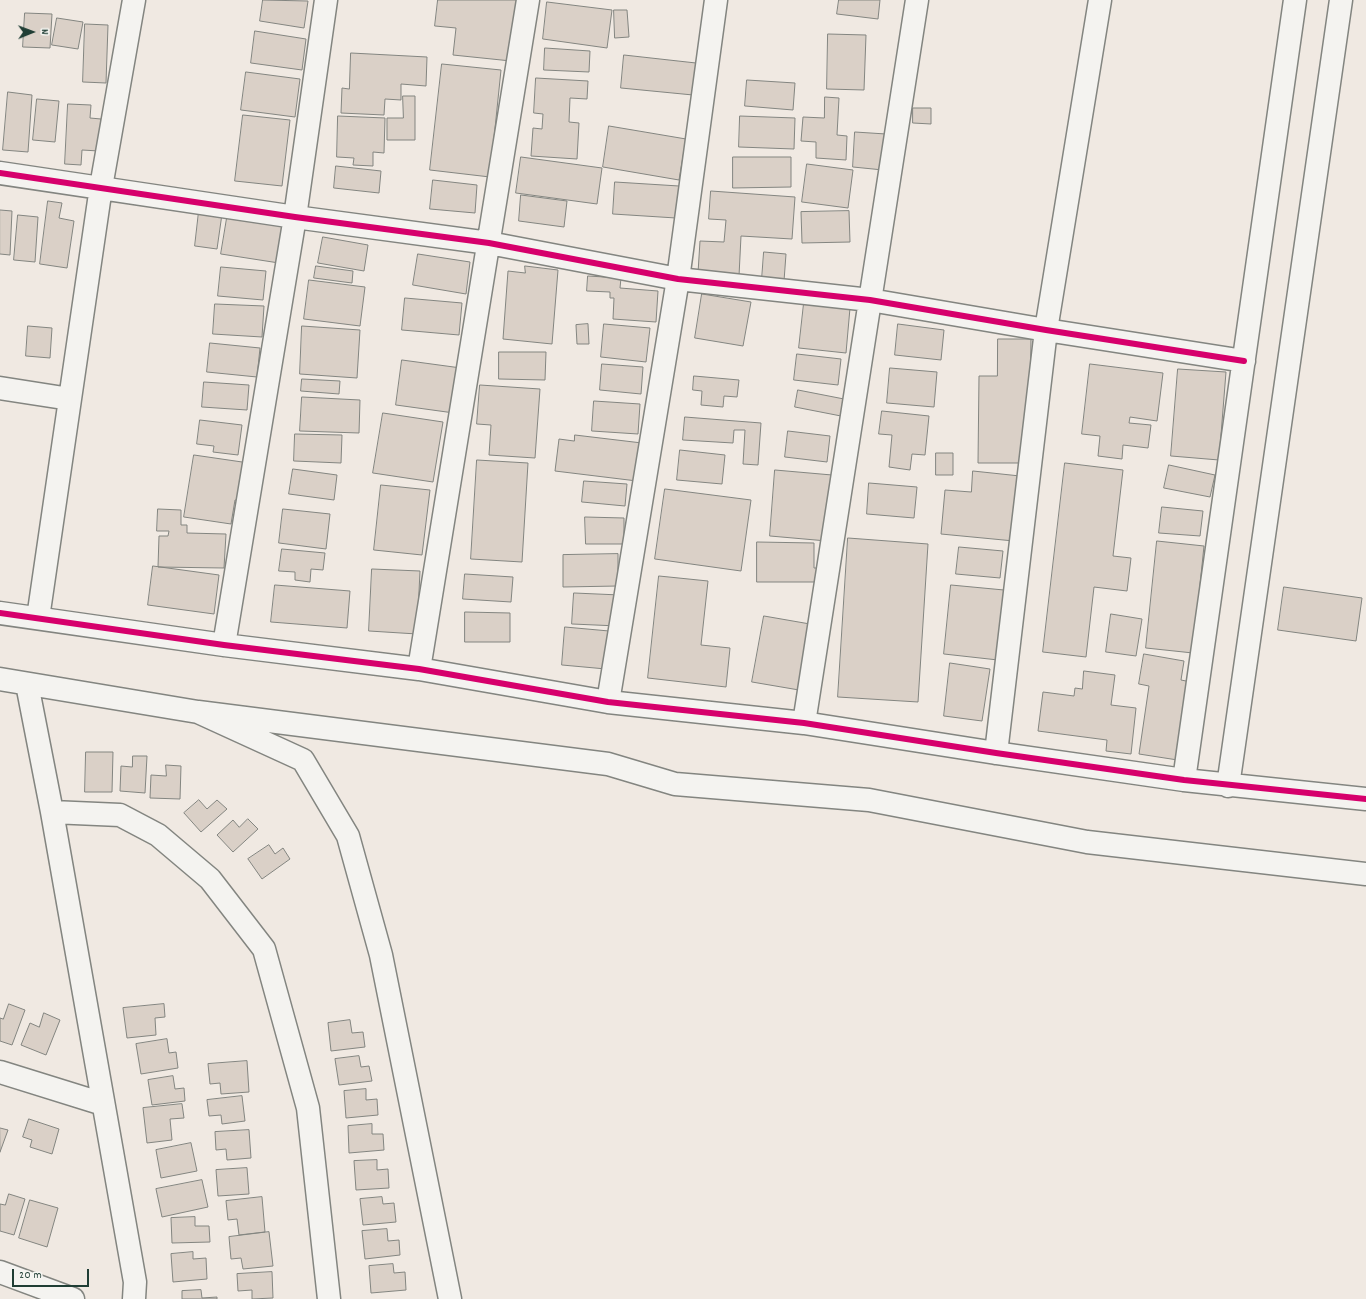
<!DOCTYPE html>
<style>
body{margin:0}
#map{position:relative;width:1366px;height:1299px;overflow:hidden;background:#f0e9e2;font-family:Dekko,sans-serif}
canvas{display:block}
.north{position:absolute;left:12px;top:12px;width:40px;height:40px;-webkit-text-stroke:3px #f6f6f2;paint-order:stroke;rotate:89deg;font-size:11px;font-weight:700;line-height:16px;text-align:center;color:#1f3d34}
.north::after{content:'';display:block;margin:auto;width:14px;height:18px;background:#1f3d34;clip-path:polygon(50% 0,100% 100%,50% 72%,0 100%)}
.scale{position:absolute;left:12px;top:1269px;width:77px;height:18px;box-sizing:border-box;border:2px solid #1f3d34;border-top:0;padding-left:5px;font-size:12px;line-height:14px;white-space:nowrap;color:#1f3d34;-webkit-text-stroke:3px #f6f6f2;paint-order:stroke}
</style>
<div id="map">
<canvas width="1366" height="1299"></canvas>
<div class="north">N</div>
<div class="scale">20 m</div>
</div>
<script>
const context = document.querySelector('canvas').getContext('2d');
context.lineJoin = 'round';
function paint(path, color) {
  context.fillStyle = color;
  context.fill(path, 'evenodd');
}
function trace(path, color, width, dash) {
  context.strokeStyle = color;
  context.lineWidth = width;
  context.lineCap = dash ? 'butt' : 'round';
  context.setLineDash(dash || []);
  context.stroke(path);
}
const building = new Path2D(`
 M 263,0 L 308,1 L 304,28 L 260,21 Z
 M 438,0 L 518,0 L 511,61 L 453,55 L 456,28 L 435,26 Z
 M 839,0 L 880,0 L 878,19 L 837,14 Z
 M 547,2 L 612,10 L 607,48 L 543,39 Z
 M 614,10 L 627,10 L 629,37 L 615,38 Z
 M 25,13 L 52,14 L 50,48 L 23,47 Z
 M 57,18 L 83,22 L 78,49 L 52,45 Z
 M 85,24 L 108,25 L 106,83 L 83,82 Z
 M 255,31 L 306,39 L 302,70 L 251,63 Z
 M 828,34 L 866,35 L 864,90 L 827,89 Z
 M 545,48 L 590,51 L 589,72 L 544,70 Z
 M 351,53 L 427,57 L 426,86 L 401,84 L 401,100 L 385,99 L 384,115 L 341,113 L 342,88 L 349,89 Z
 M 624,55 L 696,63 L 693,95 L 621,88 Z
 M 442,64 L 501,70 L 490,177 L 430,170 Z
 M 246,72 L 300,79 L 295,117 L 241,110 Z
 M 536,78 L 588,81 L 587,99 L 570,98 L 569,122 L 579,123 L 577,159 L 531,156 L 533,128 L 542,129 L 543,114 L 534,113 Z
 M 747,80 L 795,83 L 793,110 L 745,106 Z
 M 8,92 L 32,95 L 28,152 L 3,150 Z
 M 403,96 L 415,96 L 415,140 L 387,140 L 387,118 L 403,118 Z
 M 825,97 L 839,98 L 837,135 L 847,136 L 846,160 L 816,158 L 816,142 L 801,141 L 803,117 L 824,118 Z
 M 37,99 L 59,101 L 55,142 L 33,140 Z
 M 68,104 L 91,105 L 90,118 L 101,119 L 99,151 L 82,150 L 81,165 L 65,164 Z
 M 913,108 L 931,108 L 931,124 L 913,123 Z
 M 243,115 L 290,120 L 282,186 L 235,181 Z
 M 338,116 L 385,118 L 384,153 L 373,152 L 373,166 L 353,165 L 354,158 L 337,157 Z
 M 740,116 L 795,118 L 794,149 L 739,147 Z
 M 609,126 L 686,139 L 679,180 L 603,167 Z
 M 855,132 L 886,134 L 883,170 L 853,167 Z
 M 521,157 L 602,168 L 597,204 L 516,193 Z
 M 733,157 L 791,157 L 791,187 L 733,188 Z
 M 807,164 L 853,170 L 848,208 L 802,202 Z
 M 336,166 L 381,171 L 379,193 L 334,188 Z
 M 433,180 L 477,185 L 475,213 L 430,209 Z
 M 615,182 L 679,186 L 676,218 L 613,214 Z
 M 711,191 L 795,197 L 792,239 L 741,236 L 739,276 L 698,273 L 700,241 L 724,242 L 726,220 L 709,219 Z
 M 521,195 L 567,201 L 564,227 L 519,221 Z
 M 48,201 L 62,203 L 59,218 L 74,221 L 67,268 L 40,264 Z
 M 0,210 L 12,211 L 10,255 L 0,254 Z
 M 199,211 L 222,214 L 217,249 L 195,246 Z
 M 849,211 L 850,242 L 802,243 L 801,212 Z
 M 18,215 L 38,217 L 35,262 L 14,260 Z
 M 227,218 L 285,226 L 279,263 L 221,254 Z
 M 323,237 L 368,245 L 364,271 L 318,263 Z
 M 764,252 L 786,254 L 784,281 L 762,279 Z
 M 418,254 L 470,262 L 466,294 L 413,285 Z
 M 316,266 L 353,271 L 352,283 L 314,278 Z
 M 525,266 L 558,270 L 552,344 L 503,339 L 508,271 L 525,273 Z
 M 221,267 L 266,271 L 263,300 L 218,296 Z
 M 588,276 L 621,278 L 620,288 L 658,291 L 656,322 L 613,319 L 614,298 L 610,298 L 610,292 L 587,291 Z
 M 309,280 L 365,287 L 360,326 L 304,319 Z
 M 702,294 L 751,302 L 743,346 L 695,338 Z
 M 405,298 L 462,303 L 459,335 L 402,330 Z
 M 804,303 L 850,308 L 846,353 L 799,348 Z
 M 215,304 L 264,306 L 262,337 L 213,334 Z
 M 588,324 L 589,344 L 577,344 L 576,325 Z
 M 604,324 L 650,328 L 646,362 L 601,357 Z
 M 898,324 L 944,330 L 941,360 L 895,355 Z
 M 28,326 L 52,328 L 50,358 L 26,356 Z
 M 302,326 L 360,330 L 357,378 L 300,374 Z
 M 998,339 L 1031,339 L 1029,463 L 978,463 L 979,376 L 997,376 Z
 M 210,343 L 260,348 L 257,377 L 207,372 Z
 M 499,352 L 546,352 L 545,380 L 499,379 Z
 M 797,354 L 841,359 L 838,385 L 794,380 Z
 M 402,360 L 461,368 L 454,413 L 396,405 Z
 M 602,364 L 643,367 L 641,394 L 600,390 Z
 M 1090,364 L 1163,373 L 1157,421 L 1130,417 L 1129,423 L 1151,425 L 1148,448 L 1123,445 L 1122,459 L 1098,456 L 1100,436 L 1082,434 Z
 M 890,368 L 937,372 L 934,407 L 887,403 Z
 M 1178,369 L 1226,372 L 1219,460 L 1171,456 Z
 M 694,376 L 739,380 L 737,397 L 724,396 L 723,407 L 701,405 L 702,391 L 693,390 Z
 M 302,379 L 340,381 L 339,394 L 301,391 Z
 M 204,382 L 249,385 L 247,410 L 202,407 Z
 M 480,385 L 540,389 L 535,458 L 489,455 L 491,425 L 477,424 Z
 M 798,390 L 844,399 L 841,416 L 795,407 Z
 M 302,397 L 360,400 L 359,433 L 300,431 Z
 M 594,401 L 640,404 L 638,434 L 592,431 Z
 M 882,411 L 929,416 L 925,455 L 912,454 L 910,470 L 889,467 L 892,435 L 879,434 Z
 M 383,413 L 443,422 L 433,482 L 373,473 Z
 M 685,417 L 761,423 L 758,465 L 743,464 L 745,430 L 734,430 L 733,443 L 683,440 Z
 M 200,420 L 242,425 L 238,455 L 213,452 L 214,446 L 197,444 Z
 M 788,431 L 830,436 L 827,462 L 785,457 Z
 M 295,434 L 342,435 L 341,463 L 294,461 Z
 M 575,435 L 642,443 L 637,481 L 555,471 L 559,439 L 574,441 Z
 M 680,450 L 725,455 L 722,484 L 677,480 Z
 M 936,453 L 953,453 L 953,475 L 936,475 Z
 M 194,455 L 249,463 L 244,501 L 235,500 L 231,524 L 184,517 Z
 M 477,460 L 528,463 L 522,562 L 471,559 Z
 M 1065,463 L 1123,470 L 1113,556 L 1131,558 L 1127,591 L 1094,587 L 1086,657 L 1043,652 Z
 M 1169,465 L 1215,475 L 1210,497 L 1164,488 Z
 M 293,469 L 337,475 L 334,500 L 289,494 Z
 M 775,470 L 832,475 L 827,541 L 770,536 Z
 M 973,471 L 1020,476 L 1014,541 L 941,534 L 945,490 L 971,492 Z
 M 584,481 L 627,484 L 625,506 L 582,502 Z
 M 869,483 L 917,487 L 914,518 L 867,514 Z
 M 381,485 L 430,490 L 422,555 L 374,550 Z
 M 665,489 L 751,500 L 741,571 L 655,559 Z
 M 1162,507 L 1203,511 L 1200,536 L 1159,533 Z
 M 158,509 L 181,510 L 181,525 L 187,525 L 187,533 L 226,534 L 224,568 L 158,567 L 159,536 L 168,536 L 169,531 L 157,531 Z
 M 283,509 L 330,514 L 326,549 L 279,543 Z
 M 585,517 L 624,518 L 624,544 L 586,544 Z
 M 848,538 L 928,544 L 918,702 L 838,697 Z
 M 1157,541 L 1204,546 L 1193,653 L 1146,648 Z
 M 757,542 L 814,543 L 814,568 L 821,568 L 821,582 L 757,582 Z
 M 959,547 L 1003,551 L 1000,578 L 956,574 Z
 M 282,549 L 325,553 L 323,570 L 311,569 L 310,582 L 295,580 L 295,572 L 279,571 Z
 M 618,554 L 618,586 L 563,587 L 563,555 Z
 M 153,566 L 219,575 L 214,614 L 148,605 Z
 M 372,569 L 420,571 L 417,634 L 369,631 Z
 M 465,574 L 513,577 L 511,602 L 463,599 Z
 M 659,576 L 708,581 L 701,645 L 730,648 L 726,687 L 648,678 Z
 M 275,585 L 350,591 L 347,628 L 271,622 Z
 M 951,585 L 1004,590 L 998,660 L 944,654 Z
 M 1284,587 L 1362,598 L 1356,641 L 1278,630 Z
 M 574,593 L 620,595 L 618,626 L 572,624 Z
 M 465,612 L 510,613 L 510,642 L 465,642 Z
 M 1111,614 L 1142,619 L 1136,656 L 1106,652 Z
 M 764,616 L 810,624 L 799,690 L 752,682 Z
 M 565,627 L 609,631 L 606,669 L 562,665 Z
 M 1144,654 L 1184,661 L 1181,680 L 1196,683 L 1184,761 L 1139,754 L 1149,686 L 1139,684 Z
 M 950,663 L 990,669 L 982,721 L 944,716 Z
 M 1084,671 L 1115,675 L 1111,705 L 1136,708 L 1131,754 L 1106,751 L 1107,740 L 1038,731 L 1043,692 L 1074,696 L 1075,688 L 1082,689 Z
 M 86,752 L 113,752 L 112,792 L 85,792 Z
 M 133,756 L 147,756 L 145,793 L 120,791 L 121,766 L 132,767 Z
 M 166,765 L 181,766 L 180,799 L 150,798 L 151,775 L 166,776 Z
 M 199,800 L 207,809 L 217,800 L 227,809 L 201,832 L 184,813 Z
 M 248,819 L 258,829 L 233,852 L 217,835 L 233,820 L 239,827 Z
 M 269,845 L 275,854 L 283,848 L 290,859 L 262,879 L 248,859 Z
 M 9,1004 L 25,1010 L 12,1045 L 0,1041 L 0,1018 L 3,1019 Z
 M 164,1004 L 165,1017 L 155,1018 L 156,1035 L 127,1038 L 123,1008 Z
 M 44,1013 L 60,1020 L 46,1055 L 21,1045 L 30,1023 L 39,1027 Z
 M 350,1020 L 352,1033 L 363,1032 L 365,1047 L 331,1051 L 328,1023 Z
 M 167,1039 L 169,1053 L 176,1052 L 178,1068 L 141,1074 L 136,1044 Z
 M 359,1056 L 361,1067 L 369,1066 L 372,1081 L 339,1085 L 335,1059 Z
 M 247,1061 L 249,1092 L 221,1094 L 220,1083 L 210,1084 L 208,1064 Z
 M 173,1076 L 175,1089 L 184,1088 L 185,1101 L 152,1105 L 148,1080 Z
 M 366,1089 L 366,1100 L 377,1099 L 378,1115 L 346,1118 L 344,1091 Z
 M 242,1096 L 245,1121 L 222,1124 L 221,1115 L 209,1116 L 207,1100 Z
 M 182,1104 L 184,1118 L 170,1119 L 172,1140 L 147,1143 L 143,1108 Z
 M 29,1119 L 59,1129 L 52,1154 L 30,1147 L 32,1140 L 23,1137 Z
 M 372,1124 L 372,1134 L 383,1134 L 384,1150 L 349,1153 L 348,1126 Z
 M 0,1128 L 8,1130 L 0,1152 Z
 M 249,1130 L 251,1158 L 227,1160 L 226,1149 L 216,1150 L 215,1132 Z
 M 191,1143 L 197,1171 L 161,1178 L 156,1150 Z
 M 377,1160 L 377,1170 L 388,1169 L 389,1188 L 356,1190 L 354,1161 Z
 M 247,1168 L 249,1194 L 218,1196 L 216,1170 Z
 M 202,1180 L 208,1207 L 162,1217 L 156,1189 Z
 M 9,1194 L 25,1199 L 14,1235 L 0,1231 L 0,1204 L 5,1205 Z
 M 262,1197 L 265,1232 L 239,1235 L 237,1219 L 228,1220 L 226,1201 Z
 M 382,1197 L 383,1204 L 394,1203 L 396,1222 L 363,1225 L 360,1199 Z
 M 30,1200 L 58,1208 L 47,1247 L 19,1238 Z
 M 195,1217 L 195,1226 L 209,1226 L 210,1242 L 172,1243 L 171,1218 Z
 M 387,1229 L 388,1241 L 399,1240 L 400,1255 L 365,1259 L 362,1231 Z
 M 269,1232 L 273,1266 L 243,1269 L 241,1258 L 231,1259 L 229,1237 Z
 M 193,1252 L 193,1259 L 206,1258 L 207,1279 L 173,1282 L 171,1254 Z
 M 393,1264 L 394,1273 L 405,1272 L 406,1290 L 371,1293 L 369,1266 Z
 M 272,1272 L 273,1298 L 252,1299 L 252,1290 L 238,1291 L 237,1274 Z
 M 201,1290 L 202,1298 L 217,1297 L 217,1299 L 182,1299 L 182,1291 Z`);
paint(building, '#dad0c7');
trace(building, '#838580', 1);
const street = new Path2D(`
 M 0,173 L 295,217 L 489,243 L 678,279 L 870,300 L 1046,330 L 1244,361
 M 0,388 L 70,399
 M 0,613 L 224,645 L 419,669 L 608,702 L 804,723 L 996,753 L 1184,780 L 1366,799
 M 38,618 L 101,187 L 134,0
 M 224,645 L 295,217 L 326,0
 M 419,669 L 528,0
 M 0,679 L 198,712 L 303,760 L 348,836 L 381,955 L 450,1299
 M 27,684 L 52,812 L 135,1282 L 134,1299
 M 608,702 L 678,279 L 716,0
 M 198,712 L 608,764 L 675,784 L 869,800 L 1087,842 L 1366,874
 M 804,723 L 917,0
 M 996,753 L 1046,330 L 1100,0
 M 1184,780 L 1295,0
 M 1228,786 L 1341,0
 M 52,812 L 120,815 L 158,835 L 210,879 L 264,949 L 308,1108 L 329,1299
 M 0,1072 L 103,1104
 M 0,1272 L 73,1299`);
trace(street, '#838580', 25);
trace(street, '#f4f3f0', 22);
trace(new Path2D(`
 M 0,173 L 295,217 L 489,243 L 678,279 L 870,300 L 1046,330 L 1244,361
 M 0,613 L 224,645 L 419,669 L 608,702 L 804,723 L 996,753 L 1184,780 L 1366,799`), '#d6006c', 6);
</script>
